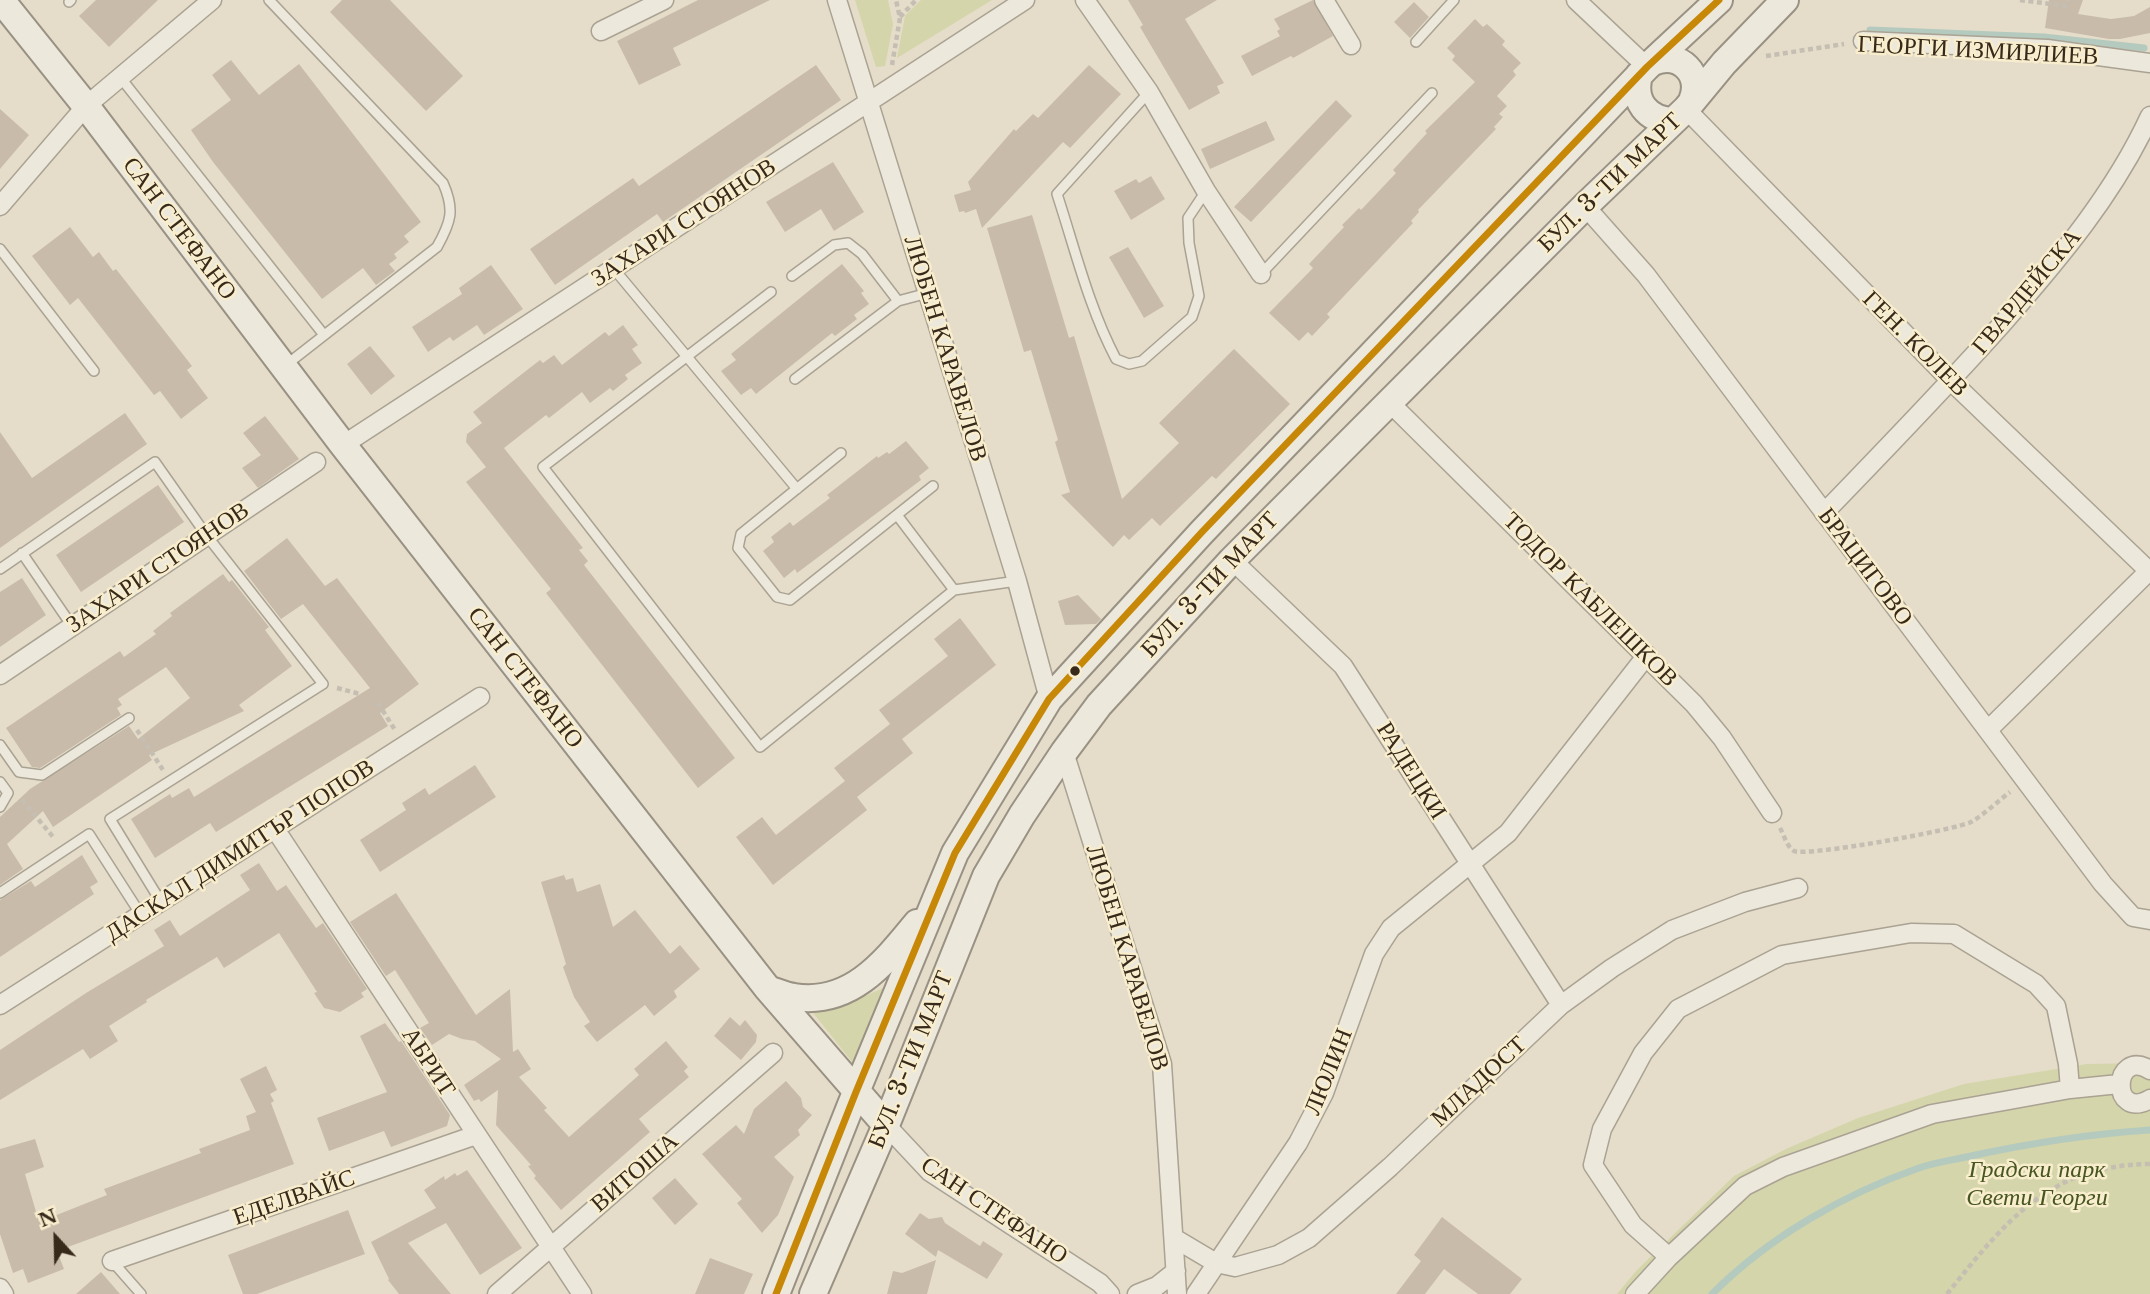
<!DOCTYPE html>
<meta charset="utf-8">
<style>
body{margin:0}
#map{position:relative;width:2150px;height:1294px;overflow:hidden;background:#e5ddc9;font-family:"Libre Baskerville",serif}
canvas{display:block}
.north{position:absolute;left:21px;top:1203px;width:70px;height:70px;-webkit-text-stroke:5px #f8edcd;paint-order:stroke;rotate:338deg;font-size:19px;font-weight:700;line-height:28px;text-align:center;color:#382a1b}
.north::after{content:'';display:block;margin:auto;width:24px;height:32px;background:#382a1b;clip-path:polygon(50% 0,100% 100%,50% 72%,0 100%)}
</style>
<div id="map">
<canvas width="2150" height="1294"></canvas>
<div class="north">N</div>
</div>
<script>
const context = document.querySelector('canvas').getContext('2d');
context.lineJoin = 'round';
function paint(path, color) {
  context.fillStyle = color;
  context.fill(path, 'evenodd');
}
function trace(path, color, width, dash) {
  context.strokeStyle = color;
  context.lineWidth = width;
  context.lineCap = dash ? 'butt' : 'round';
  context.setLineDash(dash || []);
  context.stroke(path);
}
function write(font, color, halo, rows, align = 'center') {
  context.font = font + ' "Libre Baskerville",serif';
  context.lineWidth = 5;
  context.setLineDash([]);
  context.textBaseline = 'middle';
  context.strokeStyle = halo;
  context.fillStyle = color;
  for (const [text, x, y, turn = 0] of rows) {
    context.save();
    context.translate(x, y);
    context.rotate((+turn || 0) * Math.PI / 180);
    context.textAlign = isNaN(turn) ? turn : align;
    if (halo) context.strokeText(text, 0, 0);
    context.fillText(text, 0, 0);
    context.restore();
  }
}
paint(new Path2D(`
 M 855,0 L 888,0 L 893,24 L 885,66 L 876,67 Z
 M 921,0 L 992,0 L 897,58 L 905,16 Z
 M 888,986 L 853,1063 L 810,1009 L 846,1004 Z
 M 2150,1063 L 2150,1294 L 1617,1294 L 1637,1270 L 1734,1176 L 1788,1148 L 1858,1118 L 1964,1084 L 2087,1064 Z`), '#d4d5aa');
trace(new Path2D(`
 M 1870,30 L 2044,37 L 2144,48
 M 1712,1294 C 1769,1237 1844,1194 1919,1168 C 1936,1162 1954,1160 1971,1156 C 2031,1143 2089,1134 2150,1130`), '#b5cabe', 7);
paint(new Path2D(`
 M 96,0 L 158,0 L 109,47 L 79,16 Z
 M 342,0 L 390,0 L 463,76 L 426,111 L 330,12 Z
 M 698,0 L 770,0 L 673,48 L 681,65 L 639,85 L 617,41 Z
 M 1128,0 L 1217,0 L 1185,19 L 1224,83 L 1217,86 L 1220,93 L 1189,110 L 1140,27 L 1143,25 Z
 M 1313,0 L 1333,36 L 1293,58 L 1291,56 L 1252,76 L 1241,56 L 1280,36 L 1277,31 L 1280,29 L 1274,19 Z
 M 2049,0 L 2083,0 L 2078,14 L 2111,19 L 2134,16 L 2150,7 L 2150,33 L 2120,39 L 2109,39 L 2045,28 Z
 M 1414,2 L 1429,17 L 1410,38 L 1394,22 Z
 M 1475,19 L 1483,27 L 1487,24 L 1505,41 L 1502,45 L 1521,63 L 1513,71 L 1516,75 L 1497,96 L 1507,106 L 1499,114 L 1503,117 L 1494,127 L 1496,129 L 1418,210 L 1419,212 L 1411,221 L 1413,223 L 1327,314 L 1330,317 L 1312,336 L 1308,332 L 1299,341 L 1269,313 L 1313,268 L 1309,264 L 1344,227 L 1342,225 L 1359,208 L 1361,210 L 1396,173 L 1393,170 L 1427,133 L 1425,131 L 1475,82 L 1452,60 L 1455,56 L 1447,48 Z
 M 231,60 L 259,95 L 299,64 L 421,222 L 404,236 L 409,242 L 394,254 L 397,258 L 389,264 L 395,271 L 376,285 L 363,268 L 322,299 L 213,162 L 191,130 L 231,100 L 212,75 Z
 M 816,65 L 841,100 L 663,222 L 657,214 L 555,285 L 530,249 L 633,178 L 639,186 Z
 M 1089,65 L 1121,94 L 1070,148 L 1063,142 L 982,228 L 976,209 L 965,213 L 964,211 L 959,212 L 954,195 L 971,190 L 968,182 L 1014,129 L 1016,131 L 1033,114 L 1038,118 Z
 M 1336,100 L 1352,116 L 1251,222 L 1234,207 Z
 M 0,109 L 29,135 L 0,169 Z
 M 1266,121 L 1275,140 L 1210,169 L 1201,149 Z
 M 833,162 L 864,212 L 834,231 L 821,209 L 785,232 L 766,202 Z
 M 1151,176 L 1165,199 L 1131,220 L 1114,191 L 1136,179 L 1139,183 Z
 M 1032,215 L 1069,338 L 1074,336 L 1122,499 L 1179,443 L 1159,423 L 1234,349 L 1290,404 L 1216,479 L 1212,476 L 1160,526 L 1152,518 L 1129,540 L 1124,535 L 1113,547 L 1061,495 L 1070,492 L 1055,442 L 1058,440 L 1031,350 L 1024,352 L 987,228 Z
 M 70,227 L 93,257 L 99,252 L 113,271 L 116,269 L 192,366 L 187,370 L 208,398 L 181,419 L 160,391 L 154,395 L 78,298 L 70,305 L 32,256 Z
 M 1128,247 L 1164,306 L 1144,318 L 1109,257 Z
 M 842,264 L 864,291 L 861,293 L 869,304 L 854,315 L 857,319 L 835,336 L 832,333 L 756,394 L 751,388 L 741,395 L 721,371 L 736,360 L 731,354 Z
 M 491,265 L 523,309 L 484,335 L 477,325 L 453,341 L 450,337 L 428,352 L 412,327 L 462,294 L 459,288 Z
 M 623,325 L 638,345 L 632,349 L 642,363 L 625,375 L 628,379 L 613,391 L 610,388 L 590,403 L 582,392 L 549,418 L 546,415 L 504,448 L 583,548 L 579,550 L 588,561 L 584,565 L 735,758 L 698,788 L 546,593 L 551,589 L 466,482 L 486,467 L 466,442 L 467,434 L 482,423 L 473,412 L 540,360 L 543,363 L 554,355 L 562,365 L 605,332 L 609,336 Z
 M 370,346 L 395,376 L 371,395 L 347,364 Z
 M 125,413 L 147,444 L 0,548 L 0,432 L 32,478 Z
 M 265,416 L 299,459 L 258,488 L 242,468 L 261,455 L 243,433 Z
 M 906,441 L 929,468 L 919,476 L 921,480 L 797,573 L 795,569 L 784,578 L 763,551 L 774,542 L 771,537 L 790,522 L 793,526 L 830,498 L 827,495 L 877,456 L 878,458 L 887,452 L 889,454 Z
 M 158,485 L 184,522 L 81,592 L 56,555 Z
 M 287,538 L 325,586 L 337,578 L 419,684 L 380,713 L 388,726 L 216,832 L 210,823 L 155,858 L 131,819 L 170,794 L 172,798 L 189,788 L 194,797 L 370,688 L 303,604 L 281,619 L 244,571 Z
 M 223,574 L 229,582 L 232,580 L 269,627 L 265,630 L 292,666 L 239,705 L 244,711 L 149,755 L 152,760 L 53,827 L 43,811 L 7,844 L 23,869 L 0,885 L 0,817 L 30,789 L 129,726 L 138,739 L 190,698 L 166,667 L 118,699 L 122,705 L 117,708 L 121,715 L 40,768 L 32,767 L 6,728 L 120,651 L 124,657 L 156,634 L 153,631 L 172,616 L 170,613 Z
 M 22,578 L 46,615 L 0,647 L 0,592 Z
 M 1078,595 L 1101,619 L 1096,624 L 1065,625 L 1058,601 Z
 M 960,618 L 996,665 L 902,739 L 913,753 L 857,797 L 867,810 L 773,885 L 736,837 L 762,817 L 776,835 L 845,781 L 834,768 L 890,724 L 879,710 L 948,656 L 934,639 Z
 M 475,765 L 496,797 L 380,872 L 360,840 L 406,810 L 402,803 L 425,788 L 429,795 Z
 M 82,855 L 98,882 L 90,887 L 94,894 L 0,957 L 0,900 L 31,881 L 35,887 Z
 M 259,863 L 277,891 L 286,885 L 316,928 L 323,923 L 367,989 L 361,993 L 364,997 L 340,1012 L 324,1008 L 314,993 L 317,992 L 279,933 L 224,968 L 217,957 L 146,1000 L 147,1002 L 109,1026 L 118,1041 L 90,1059 L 83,1049 L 0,1100 L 0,1050 L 86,993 L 164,946 L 154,930 L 170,920 L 180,936 L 250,890 L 240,875 Z
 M 564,875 L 566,880 L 573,878 L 577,892 L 600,884 L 613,927 L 635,910 L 670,954 L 680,945 L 700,969 L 674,991 L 677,997 L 654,1016 L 645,1005 L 597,1042 L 584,1026 L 590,1022 L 574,997 L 563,967 L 566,964 L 541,882 Z
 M 396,893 L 476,1015 L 510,989 L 513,1052 L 518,1049 L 531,1069 L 519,1077 L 547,1108 L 544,1110 L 569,1137 L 639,1075 L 634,1069 L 666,1041 L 688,1067 L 684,1071 L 689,1077 L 639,1119 L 650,1132 L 561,1210 L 534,1178 L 536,1176 L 528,1166 L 531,1165 L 496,1125 L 498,1090 L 481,1102 L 479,1099 L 474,1101 L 464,1085 L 501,1059 L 475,1041 L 462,1039 L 449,1034 L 432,1045 L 420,1028 L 429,1023 L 395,970 L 386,976 L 350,922 Z
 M 730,1017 L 740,1026 L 745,1020 L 757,1035 L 756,1042 L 741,1060 L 714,1036 Z
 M 385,1023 L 399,1042 L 401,1041 L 450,1115 L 447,1126 L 391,1147 L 384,1131 L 329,1151 L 317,1118 L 387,1092 L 360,1036 Z
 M 266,1066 L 277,1090 L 270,1094 L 274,1101 L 271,1103 L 294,1164 L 57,1251 L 64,1269 L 28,1283 L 23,1269 L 13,1273 L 0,1234 L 0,1149 L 35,1139 L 44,1167 L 25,1174 L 39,1222 L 107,1195 L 104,1189 L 201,1153 L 199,1149 L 250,1130 L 246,1116 L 256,1112 L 240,1079 Z
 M 786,1081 L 801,1098 L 803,1107 L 812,1115 L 798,1130 L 800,1135 L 774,1157 L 794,1177 L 778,1215 L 762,1233 L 737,1203 L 742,1199 L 702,1154 L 736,1125 L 744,1134 L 754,1109 Z
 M 467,1170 L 522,1248 L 480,1275 L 446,1223 L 408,1243 L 451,1294 L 399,1294 L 388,1280 L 389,1279 L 371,1242 L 436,1208 L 424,1190 L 444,1176 L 445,1180 L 455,1173 L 457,1176 Z
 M 675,1178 L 698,1204 L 675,1225 L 652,1198 Z
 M 348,1210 L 365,1254 L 257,1294 L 243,1294 L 228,1255 Z
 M 920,1213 L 929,1219 L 942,1217 L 945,1223 L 980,1246 L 983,1241 L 1003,1254 L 987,1279 L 938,1250 L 936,1257 L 905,1234 Z
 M 1442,1217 L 1522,1279 L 1510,1294 L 1478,1294 L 1444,1269 L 1425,1294 L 1396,1294 L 1421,1261 L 1414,1255 Z
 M 710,1258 L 753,1274 L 744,1294 L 695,1294 Z
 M 936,1260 L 927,1294 L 887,1294 L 893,1271 L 902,1273 Z
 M 101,1272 L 120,1294 L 76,1294 Z`), '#c9bbaa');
const lane = new Path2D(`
 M 269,0 L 443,183 C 455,210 451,222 437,247 L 286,365
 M 69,2 L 71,0
 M 1416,42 L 1454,0
 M 120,77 L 324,335
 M 1149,92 L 1057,194 C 1075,249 1089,308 1116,359 L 1129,364 L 1142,361 L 1192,317 L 1199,296 L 1189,243 L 1188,218 L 1206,191
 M 0,249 L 94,371
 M 614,269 L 797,489
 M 1261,274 L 1432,93
 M 792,276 L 834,245 L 848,243 L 862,254 L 898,301
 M 771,292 L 543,467 L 760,747 L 954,590 L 1017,581
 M 795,379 L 898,301 L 928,293
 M 841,453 L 741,534 L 738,548 L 777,597 L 790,600 L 933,486
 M 897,515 L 954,590
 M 22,553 L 72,626
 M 0,569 L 155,462 L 207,536 L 323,684 L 110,819 L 161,902
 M 0,745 L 19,772 L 42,775 L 129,718
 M 0,782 L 8,793 L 0,807
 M 0,893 L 89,834 L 141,915
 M 112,1261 L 141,1294`);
const street = new Path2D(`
 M 837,0 L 1017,581 L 1049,699
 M 1085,0 L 1149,92 L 1206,191 L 1261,274
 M 1324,0 L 1351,45
 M 1576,0 L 1647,67
 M 601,31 L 664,0
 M 1863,41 L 2047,49 L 2150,63
 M 1686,109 L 1951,381 L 2150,572
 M 0,206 L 86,106 L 212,0
 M 1585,206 L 1646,275 L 2103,884 L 2133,917 L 2150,920
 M 1389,402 L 1694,704 L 1722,738 L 1772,813
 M 343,445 L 1025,0
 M 1824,513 C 1884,451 1945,388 2003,323 C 2059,259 2114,194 2150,116
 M 1232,560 L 1343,666 L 1561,1005
 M 0,675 L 316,462
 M 1989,729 L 2149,571
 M 1064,752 L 1162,1064 L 1177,1294
 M 275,829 L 582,1294
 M 0,1005 L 480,697
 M 2150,1070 C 2112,1047 2110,1122 2150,1099
 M 886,1125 L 930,1172 L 1100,1283 L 1110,1294
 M 1174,1238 L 1216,1263 L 1235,1267 L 1278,1255 L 1309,1238 L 1390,1167 L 1561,1005 L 1612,968 L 1672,930 L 1745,902 L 1798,888
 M 1669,1257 L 1633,1225 L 1593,1165 L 1602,1129 L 1643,1053 L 1678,1009 L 1782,955 L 1911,933 L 1954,934 L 2036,984 L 2056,1006 L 2068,1064 L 2070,1089
 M 112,1261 L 476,1135
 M 0,1288 L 4,1294
 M 497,1294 L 773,1053
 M 1137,1294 L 1157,1286 L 1176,1271
 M 1196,1294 L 1298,1143 L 1324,1093 L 1374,954 L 1391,928 L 1508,833 L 1647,655
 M 1635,1294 L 1669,1257 L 1745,1186 L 1783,1167 L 1932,1114 L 2070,1089 L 2119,1084`);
const secondary = new Path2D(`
 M 1,0 L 86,106 L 343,445 L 768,989 L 886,1125
 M 1653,62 C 1680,51 1703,74 1692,101
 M 1639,75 C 1632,101 1647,120 1673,121
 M 768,989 C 777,992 786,996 794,997 C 851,1006 885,962 917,923
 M 776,1294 L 856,1092 L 955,853 L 1049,699 L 1202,532 L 1647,67 L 1719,0
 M 813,1294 L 886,1125 L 986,876 L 1022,815 L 1064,752 L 1099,705 L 1232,560 L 1585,206 L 1686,109 L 1724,63 L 1785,0`);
trace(lane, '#aaa293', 12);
trace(street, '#aaa293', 21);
trace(secondary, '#999183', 30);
trace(new Path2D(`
 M 2020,0 L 2066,6 L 2068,0
 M 900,17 L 916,0
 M 1766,56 L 1844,44
 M 892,65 L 900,18 L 896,0
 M 337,688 L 360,694
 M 378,703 L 395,730
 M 137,730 L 163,770
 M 22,800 L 54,838
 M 1780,828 C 1784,835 1787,847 1794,851 C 1806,857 1955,830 1971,822 C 1985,814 1998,801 2010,792
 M 1947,1294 C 2006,1221 2049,1165 2150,1164`), '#c5beb2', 4.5, [5, 3.5]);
trace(lane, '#ece8dc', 9);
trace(street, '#ece8dc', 18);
trace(secondary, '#ece8dc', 26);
trace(new Path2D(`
 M 776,1294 L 856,1092 L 955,853 L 1049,699 L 1202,532 L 1647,67 L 1719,0`), '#c78707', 7);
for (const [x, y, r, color] of [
 [1075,671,6,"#382a1b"]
]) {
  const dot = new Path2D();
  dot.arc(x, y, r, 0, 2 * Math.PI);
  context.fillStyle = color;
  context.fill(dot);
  trace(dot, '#f8edcd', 2.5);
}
write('24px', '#382a1b', '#f8edcd', [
 ["ГЕОРГИ ИЗМИРЛИЕВ",1978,51,3],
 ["БУЛ. 3-ТИ МАРТ",1610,183,-44],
 ["ЗАХАРИ СТОЯНОВ",684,223,-33],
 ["САН СТЕФАНО",179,229,53],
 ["ГВАРДЕЙСКА",2027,292,-50],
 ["ГЕН. КОЛЕВ",1915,344,45],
 ["ЛЮБЕН КАРАВЕЛОВ",945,349,73],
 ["БРАЦИГОВО",1865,567,53],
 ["ЗАХАРИ СТОЯНОВ",158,568,-34],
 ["БУЛ. 3-ТИ МАРТ",1210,585,-47],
 ["ТОДОР КАБЛЕШКОВ",1590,600,45],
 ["САН СТЕФАНО",525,678,52],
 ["РАДЕЦКИ",1411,771,58],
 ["ДАСКАЛ ДИМИТЪР ПОПОВ",240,851,-33],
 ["ЛЮБЕН КАРАВЕЛОВ",1127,958,73],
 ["БУЛ. 3-ТИ МАРТ",911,1060,-68],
 ["АБРИТ",428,1062,57],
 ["ЛЮЛИН",1329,1072,-68],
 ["МЛАДОСТ",1479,1082,-43],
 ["ВИТОША",635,1173,-41],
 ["ЕДЕЛВАЙС",294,1198,-19],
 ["САН СТЕФАНО",994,1211,34]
]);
write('italic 24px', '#475620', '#f8edcd', [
 ["Градски парк",2037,1170],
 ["Свети Георги",2037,1198]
]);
</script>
